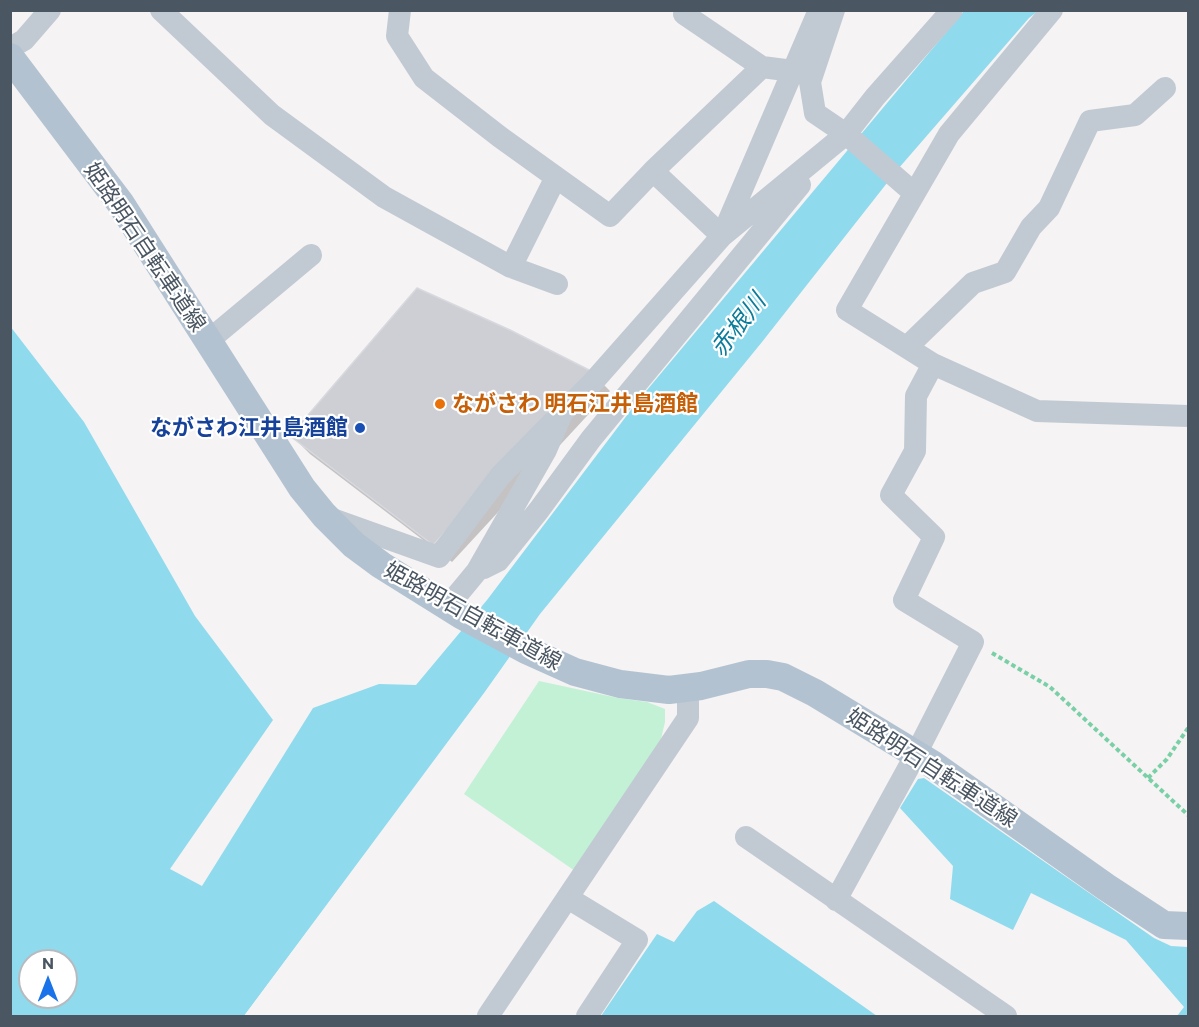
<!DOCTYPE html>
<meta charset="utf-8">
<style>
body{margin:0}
#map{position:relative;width:1199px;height:1027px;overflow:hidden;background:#f5f3f3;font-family:Commissioner,sans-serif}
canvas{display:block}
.frame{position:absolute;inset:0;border:12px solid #4a5661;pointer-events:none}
.north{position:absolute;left:18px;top:949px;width:60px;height:60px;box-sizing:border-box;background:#fff;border:2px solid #b7bbc0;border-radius:50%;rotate:0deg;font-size:16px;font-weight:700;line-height:24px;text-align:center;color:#4a5661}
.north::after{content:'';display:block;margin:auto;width:21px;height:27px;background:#1a73e8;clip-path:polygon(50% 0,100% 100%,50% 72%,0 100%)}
</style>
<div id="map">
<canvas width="1199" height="1027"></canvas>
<div class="frame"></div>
<div class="north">N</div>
</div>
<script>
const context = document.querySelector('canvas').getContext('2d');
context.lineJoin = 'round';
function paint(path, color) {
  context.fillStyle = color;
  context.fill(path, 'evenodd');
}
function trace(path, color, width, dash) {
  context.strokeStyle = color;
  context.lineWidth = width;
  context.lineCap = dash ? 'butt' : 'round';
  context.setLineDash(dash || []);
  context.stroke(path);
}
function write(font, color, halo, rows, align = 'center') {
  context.font = font + ' Commissioner,"Noto Sans JP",sans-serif';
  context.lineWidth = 4.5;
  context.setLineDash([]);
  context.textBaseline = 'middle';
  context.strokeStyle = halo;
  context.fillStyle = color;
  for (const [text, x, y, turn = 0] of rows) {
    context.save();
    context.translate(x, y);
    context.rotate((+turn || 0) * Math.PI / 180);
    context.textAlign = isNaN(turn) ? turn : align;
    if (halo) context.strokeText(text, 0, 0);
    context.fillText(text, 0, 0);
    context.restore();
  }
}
paint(new Path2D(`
 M 539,681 L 618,698 L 647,702 L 665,709 L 665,722 L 661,739 L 575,871 L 464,794 Z`), '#c3f1d5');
paint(new Path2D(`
 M 964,11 L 1038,11 L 1029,18 L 898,169 L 762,342 L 540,614 L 484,693 L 244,1016 L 11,1016 L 10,326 L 84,422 L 195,616 L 273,720 L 170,869 L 202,886 L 313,708 L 379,684 L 416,685 L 487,600 L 637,402 ZM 30,961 L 66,961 L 66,997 L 30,997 Z
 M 924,778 L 1154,938 L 1171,946 L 1188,947 L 1188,1016 L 1177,1016 L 1184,1007 L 1126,940 L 1031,893 L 1013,930 L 950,899 L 953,866 L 900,808 L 918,779 Z
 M 714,901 L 877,1016 L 601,1016 L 657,934 L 674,942 L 697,911 Z`), '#90daee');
paint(new Path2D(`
 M 360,861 L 362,863 L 248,1016 L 244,1016 Z`), '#f5f3f3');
paint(new Path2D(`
 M 592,373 L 610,391 L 452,562 L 310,454 L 292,436 Z`), '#0003');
const building = new Path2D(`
 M 417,288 L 510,330 L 593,372 L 433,545 L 290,436 Z`);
paint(building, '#cdcfd5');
trace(building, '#d7d9de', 1.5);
trace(new Path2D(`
 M 992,653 L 1050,687 L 1188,815
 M 1148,778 L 1167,759 L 1188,728`), '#7ad0a6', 4, [4.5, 3]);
trace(new Path2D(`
 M 161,10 L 272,115 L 384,197 L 511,267 L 557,284
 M 400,10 L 397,36 L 424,78 L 500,137 L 610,216 L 653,171 L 722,236 L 846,134 L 875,97 L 952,10
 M 686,10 L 684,14 L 762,67
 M 834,10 L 810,82 L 815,113 L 846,134 L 914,193
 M 1052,10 L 949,134 L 847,310 L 933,364 L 1037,411 L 1188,416
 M 10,48 L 24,40 L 50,10
 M 653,171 L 762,67 L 793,71
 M 511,267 L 556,177
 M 208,341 L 311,255
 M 907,347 L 973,283 L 1005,272 L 1031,227 L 1049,208 L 1090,121 L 1135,115 L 1165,88
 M 327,517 L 439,557 L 500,476 L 552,423
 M 484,568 L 498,561 L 539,510 L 591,439 L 800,185
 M 448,606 L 477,571 L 546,450 L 562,413 L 593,382 L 722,236 L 819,10
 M 746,837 L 1006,1016
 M 568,898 L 637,940 L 587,1016
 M 836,900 L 916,754 L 973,642 L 904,600 L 934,537 L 891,495 L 915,451 L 916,396 L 933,364
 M 488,1016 L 688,718 L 688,688`), '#c1cad2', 22);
trace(new Path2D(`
 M 10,57 L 121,204 L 302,488 L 324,515 L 354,545 L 381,565 L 461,615 L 526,650 L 575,672 L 620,684 L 669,690 L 701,686 L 749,674 L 767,674 L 783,677 L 815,693 L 932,764 L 1106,887 L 1164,925 L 1188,926`), '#b3c2d1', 28);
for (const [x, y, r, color] of [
 [440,404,6,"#e8710a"],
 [360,428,6,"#1a4fb4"]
]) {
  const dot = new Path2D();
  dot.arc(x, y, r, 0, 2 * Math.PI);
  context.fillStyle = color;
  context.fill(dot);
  trace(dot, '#fff', 2);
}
write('22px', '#4a5661', '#fff', [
 ["姫路明石自転車道線",145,247,56],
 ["姫路明石自転車道線",473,616,29],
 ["姫路明石自転車道線",932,768,33]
]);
write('bold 22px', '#c56008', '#fff', [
 ["ながさわ 明石江井島酒館",452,404]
], 'left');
write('bold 22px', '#164399', '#fff', [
 ["ながさわ江井島酒館",348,428]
], 'right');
write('italic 24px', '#0c7c9b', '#fff', [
 ["赤根川",738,325,-52]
]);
</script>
